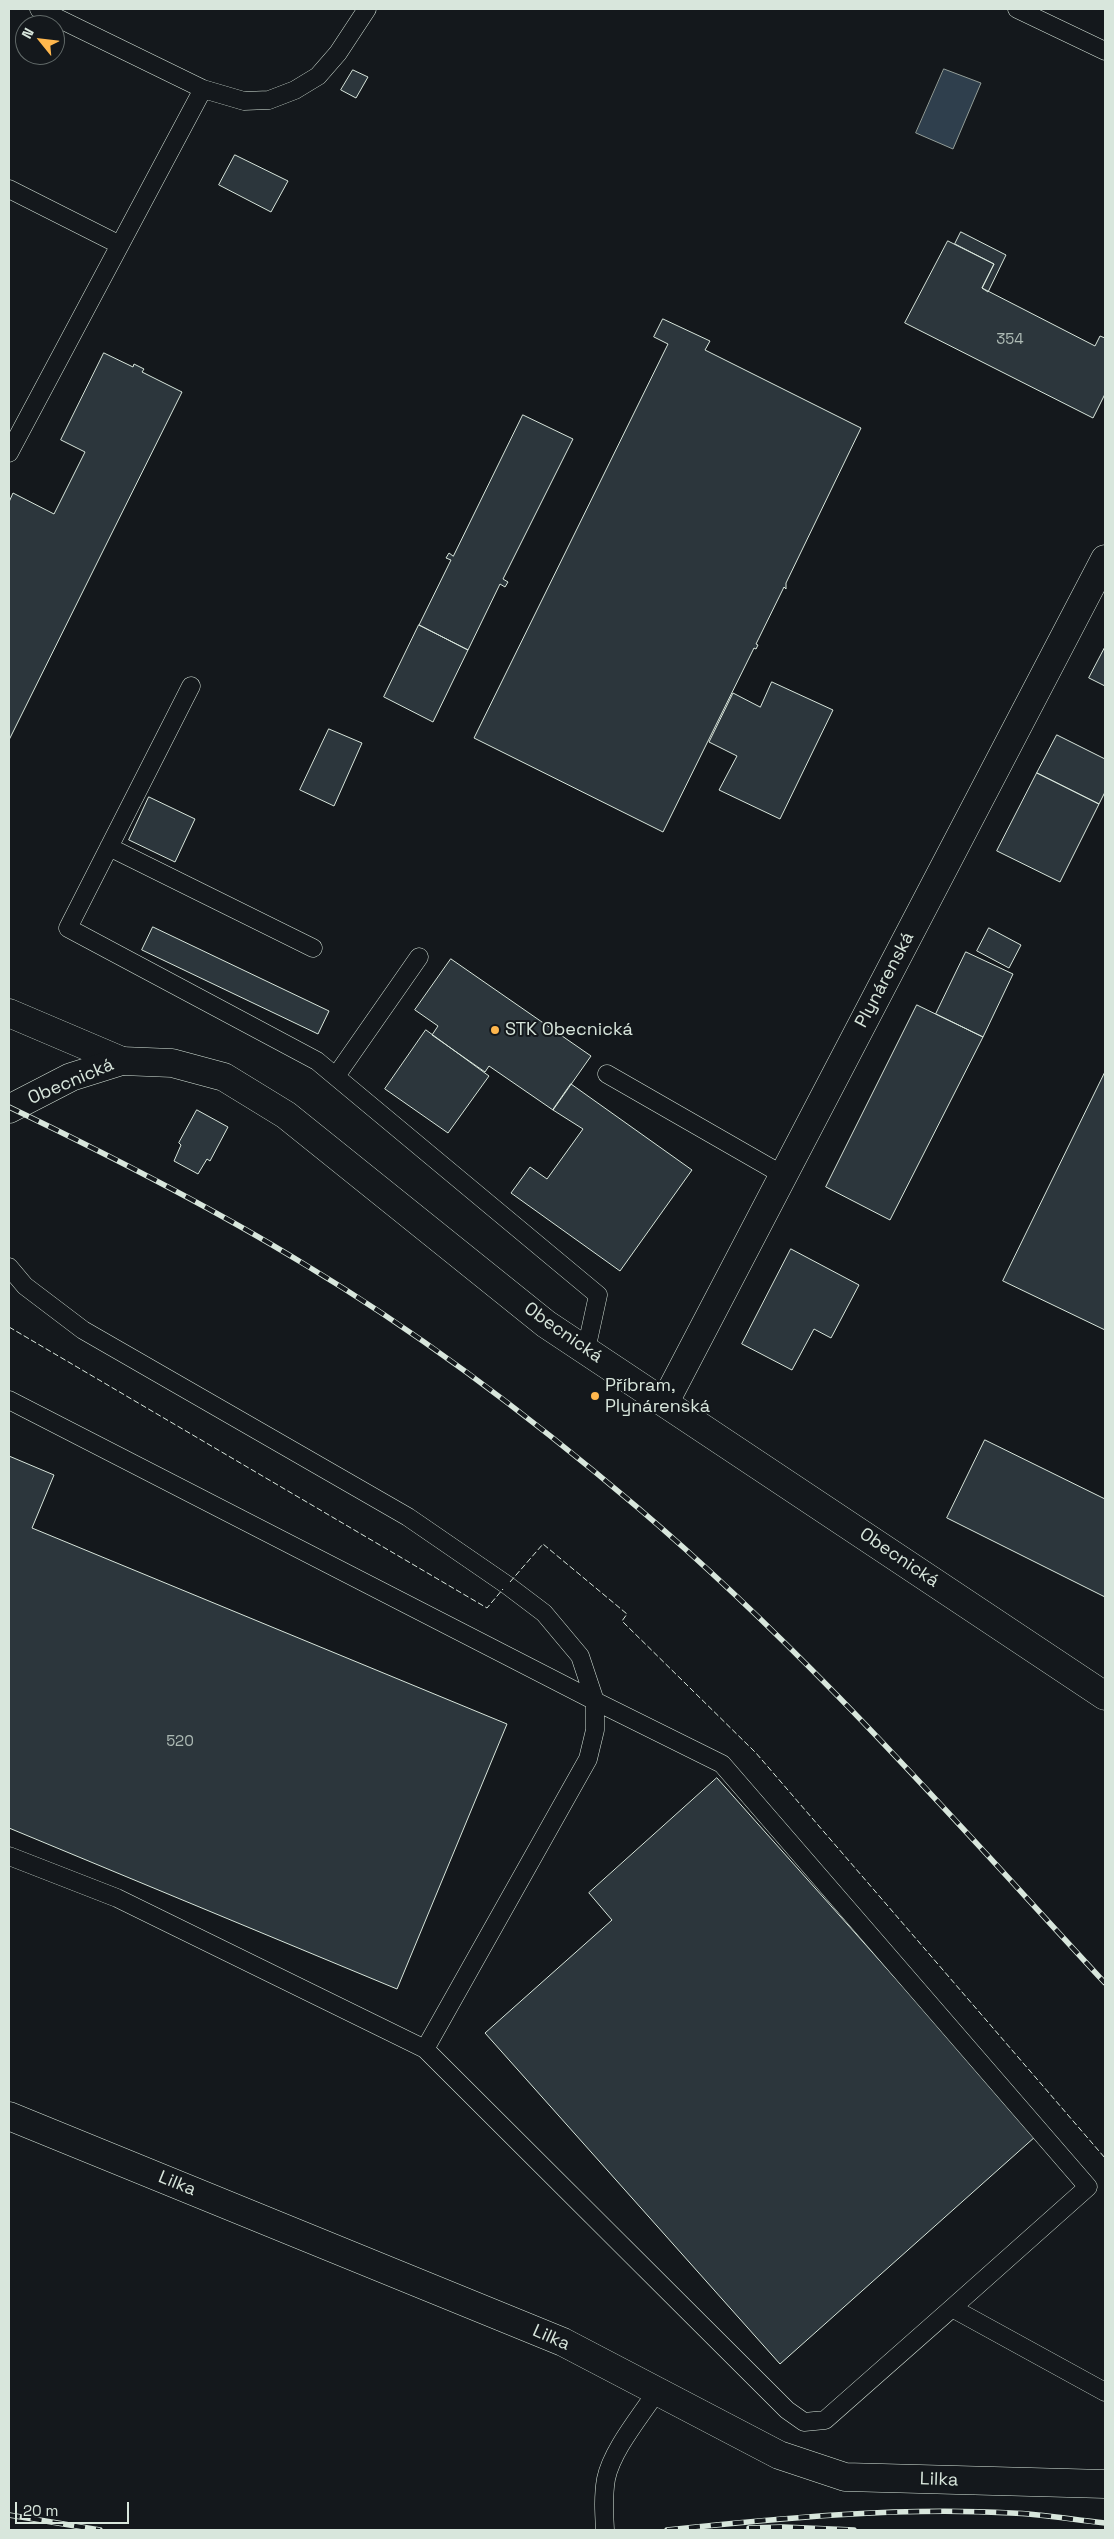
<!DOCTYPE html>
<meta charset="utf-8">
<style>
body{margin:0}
#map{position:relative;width:1114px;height:2539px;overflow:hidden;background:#14181c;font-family:"Space Grotesk",sans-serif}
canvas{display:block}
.frame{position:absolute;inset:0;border:10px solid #d8e6dc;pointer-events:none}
.north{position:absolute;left:15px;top:15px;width:50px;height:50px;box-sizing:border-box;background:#14181c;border:1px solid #626a69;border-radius:50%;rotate:299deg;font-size:14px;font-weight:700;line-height:20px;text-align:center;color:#d8e6dc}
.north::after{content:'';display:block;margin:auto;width:18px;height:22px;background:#ffb74d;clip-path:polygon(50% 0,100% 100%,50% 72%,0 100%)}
.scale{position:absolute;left:15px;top:2502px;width:114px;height:22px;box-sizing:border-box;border:2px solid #d8e6dc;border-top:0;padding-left:6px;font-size:15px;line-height:18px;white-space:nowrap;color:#d8e6dc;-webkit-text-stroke:4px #14181c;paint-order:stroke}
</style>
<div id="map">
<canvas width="1114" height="2539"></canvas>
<div class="frame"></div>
<div class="north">N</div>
<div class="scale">20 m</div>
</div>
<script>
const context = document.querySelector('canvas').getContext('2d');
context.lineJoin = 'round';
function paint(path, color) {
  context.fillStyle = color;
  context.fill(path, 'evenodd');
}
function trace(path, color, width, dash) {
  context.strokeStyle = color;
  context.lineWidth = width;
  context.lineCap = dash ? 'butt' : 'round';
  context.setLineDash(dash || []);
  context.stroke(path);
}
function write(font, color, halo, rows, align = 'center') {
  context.font = font + ' "Space Grotesk",sans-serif';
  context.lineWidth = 4;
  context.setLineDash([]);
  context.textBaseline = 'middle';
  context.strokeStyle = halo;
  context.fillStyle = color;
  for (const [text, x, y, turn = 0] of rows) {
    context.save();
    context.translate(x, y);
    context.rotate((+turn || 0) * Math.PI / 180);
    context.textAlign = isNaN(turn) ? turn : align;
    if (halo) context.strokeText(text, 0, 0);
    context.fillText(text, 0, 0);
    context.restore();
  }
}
const water = new Path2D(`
 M 944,69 L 981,83 L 953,149 L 916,133 Z`);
paint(water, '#2f3f4d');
trace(water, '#939e99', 1);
const building = new Path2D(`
 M 353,70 L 368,77 L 356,98 L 341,90 Z
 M 235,155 L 288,181 L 271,212 L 219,185 Z
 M 961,232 L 1006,255 L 988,292 L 982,288 L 994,264 L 955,244 Z
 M 948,241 L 994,264 L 982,288 L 1095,346 L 1100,336 L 1105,338 L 1105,394 L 1093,418 L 905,323 Z
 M 663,319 L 710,341 L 705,350 L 861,428 L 786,583 L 786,589 L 784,587 L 756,644 L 758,645 L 756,649 L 754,648 L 663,832 L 474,738 L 668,344 L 654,337 Z
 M 104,353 L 133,367 L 134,364 L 144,369 L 142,372 L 182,392 L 9,740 L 9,502 L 13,493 L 54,514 L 85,452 L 61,440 Z
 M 523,415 L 573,439 L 503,579 L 508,582 L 505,587 L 500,584 L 468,650 L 419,625 L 451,560 L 446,558 L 449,553 L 453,556 Z
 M 419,625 L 468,650 L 433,722 L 384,697 Z
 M 1105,647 L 1105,686 L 1089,678 Z
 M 772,682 L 833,710 L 780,819 L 719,790 L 737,756 L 709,742 L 733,693 L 760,707 Z
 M 329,729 L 362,743 L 334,806 L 300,790 Z
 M 1057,735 L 1105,759 L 1105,792 L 1099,804 L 1037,773 Z
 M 1037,773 L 1099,804 L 1060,882 L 997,851 Z
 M 149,797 L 195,819 L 175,862 L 129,840 Z
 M 153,927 L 329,1011 L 318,1034 L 142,950 Z
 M 989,928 L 1021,945 L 1009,968 L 977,951 Z
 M 966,952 L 1013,974 L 983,1037 L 936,1014 Z
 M 451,959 L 591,1056 L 553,1110 L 489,1066 L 485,1072 L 432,1035 L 438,1026 L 415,1010 Z
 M 917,1005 L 983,1037 L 890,1220 L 826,1187 Z
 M 426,1030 L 489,1076 L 448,1133 L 385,1089 Z
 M 1105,1072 L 1105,1330 L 1003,1281 Z
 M 571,1084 L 692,1170 L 620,1271 L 511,1193 L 530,1167 L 547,1179 L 583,1129 L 553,1110 Z
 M 197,1110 L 228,1127 L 210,1161 L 207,1159 L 198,1174 L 174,1161 L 181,1145 L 179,1143 Z
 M 791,1249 L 859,1285 L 831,1338 L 814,1329 L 792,1370 L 742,1344 Z
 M 985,1440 L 1105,1499 L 1105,1597 L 947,1518 Z
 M 9,1456 L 54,1475 L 32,1528 L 507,1724 L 397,1989 L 9,1828 Z
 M 717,1778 L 1036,2136 L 780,2364 L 485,2033 L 612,1920 L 589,1893 Z`);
paint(building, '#2c363c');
trace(building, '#d8e6dc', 1);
const service = new Path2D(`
 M 39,9 L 203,89 L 244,101 L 269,100 L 295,90 L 318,76 L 338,53 L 367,9
 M 1017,9 L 1105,51
 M 9,189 L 120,245
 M 9,453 L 203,89
 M 191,686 L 68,928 L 317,1061 L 598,1295 L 586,1350
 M 109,847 L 313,948
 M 607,1074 L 783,1175
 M 336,1076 L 419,957
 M 9,1267 L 25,1286 L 83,1330 L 408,1517 L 507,1585 L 544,1613 L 580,1656 L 595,1701 L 722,1764 L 1088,2187 L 952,2308
 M 9,1400 L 595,1701 L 595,1730 L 588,1759 L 425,2049
 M 9,1856 L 117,1898 L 425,2049 L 787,2410 L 804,2422 L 825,2420 L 952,2308 L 1105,2392
 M 605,2530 C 604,2513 603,2496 606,2479 C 612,2450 640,2417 657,2391`);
const minor = new Path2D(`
 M 9,1013 L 122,1061
 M 665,1402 L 1105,559
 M 9,2116 L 563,2342 L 779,2455 L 845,2477 L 1105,2484`);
const tertiary = new Path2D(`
 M 9,1109 L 71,1077 L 122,1061 L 172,1063 L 224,1077 L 286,1115 L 546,1324 L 1105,1696`);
trace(service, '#d8e6dc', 19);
trace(minor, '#d8e6dc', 29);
trace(tertiary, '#d8e6dc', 29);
trace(service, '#14181c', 18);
trace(minor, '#14181c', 28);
trace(tertiary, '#14181c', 28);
const rail = new Path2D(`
 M 9,1107 C 109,1155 209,1206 304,1264 C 421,1334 532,1418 637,1507 C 807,1651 954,1820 1105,1983
 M 9,2515 L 100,2530
 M 749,2528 L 783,2527 L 854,2530
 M 667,2530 C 782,2518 896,2507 1011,2513 C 1042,2514 1074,2520 1105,2523`);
trace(rail, '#d8e6dc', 5.5);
trace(rail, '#14181c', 4, [11]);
trace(new Path2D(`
 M 9,1327 L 487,1608 L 503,1589
 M 510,1582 L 543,1544 L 627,1614 L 622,1621 L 756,1753 L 1105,2158`), '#d8e6dc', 1, [6, 2.5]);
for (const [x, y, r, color] of [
 [495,1030,5,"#ffb74d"],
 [595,1396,5,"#ffb74d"]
]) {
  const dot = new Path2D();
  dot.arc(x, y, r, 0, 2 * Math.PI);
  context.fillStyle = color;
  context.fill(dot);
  trace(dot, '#14181c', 2);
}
write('15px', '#adbab4', null, [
 ["354",1010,340],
 ["520",180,1742]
]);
write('18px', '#d8e6dc', '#14181c', [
 ["Plynárenská",885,980,-62],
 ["Obecnická",71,1082,-23],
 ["Obecnická",563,1333,35],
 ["Obecnická",899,1558,34],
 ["Lilka",177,2184,22],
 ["Lilka",551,2338,24],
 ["Lilka",939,2480,2]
]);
write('18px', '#d8e6dc', '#14181c', [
 ["STK Obecnická",505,1030],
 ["Příbram,",605,1386],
 ["Plynárenská",605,1407]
], 'left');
</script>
